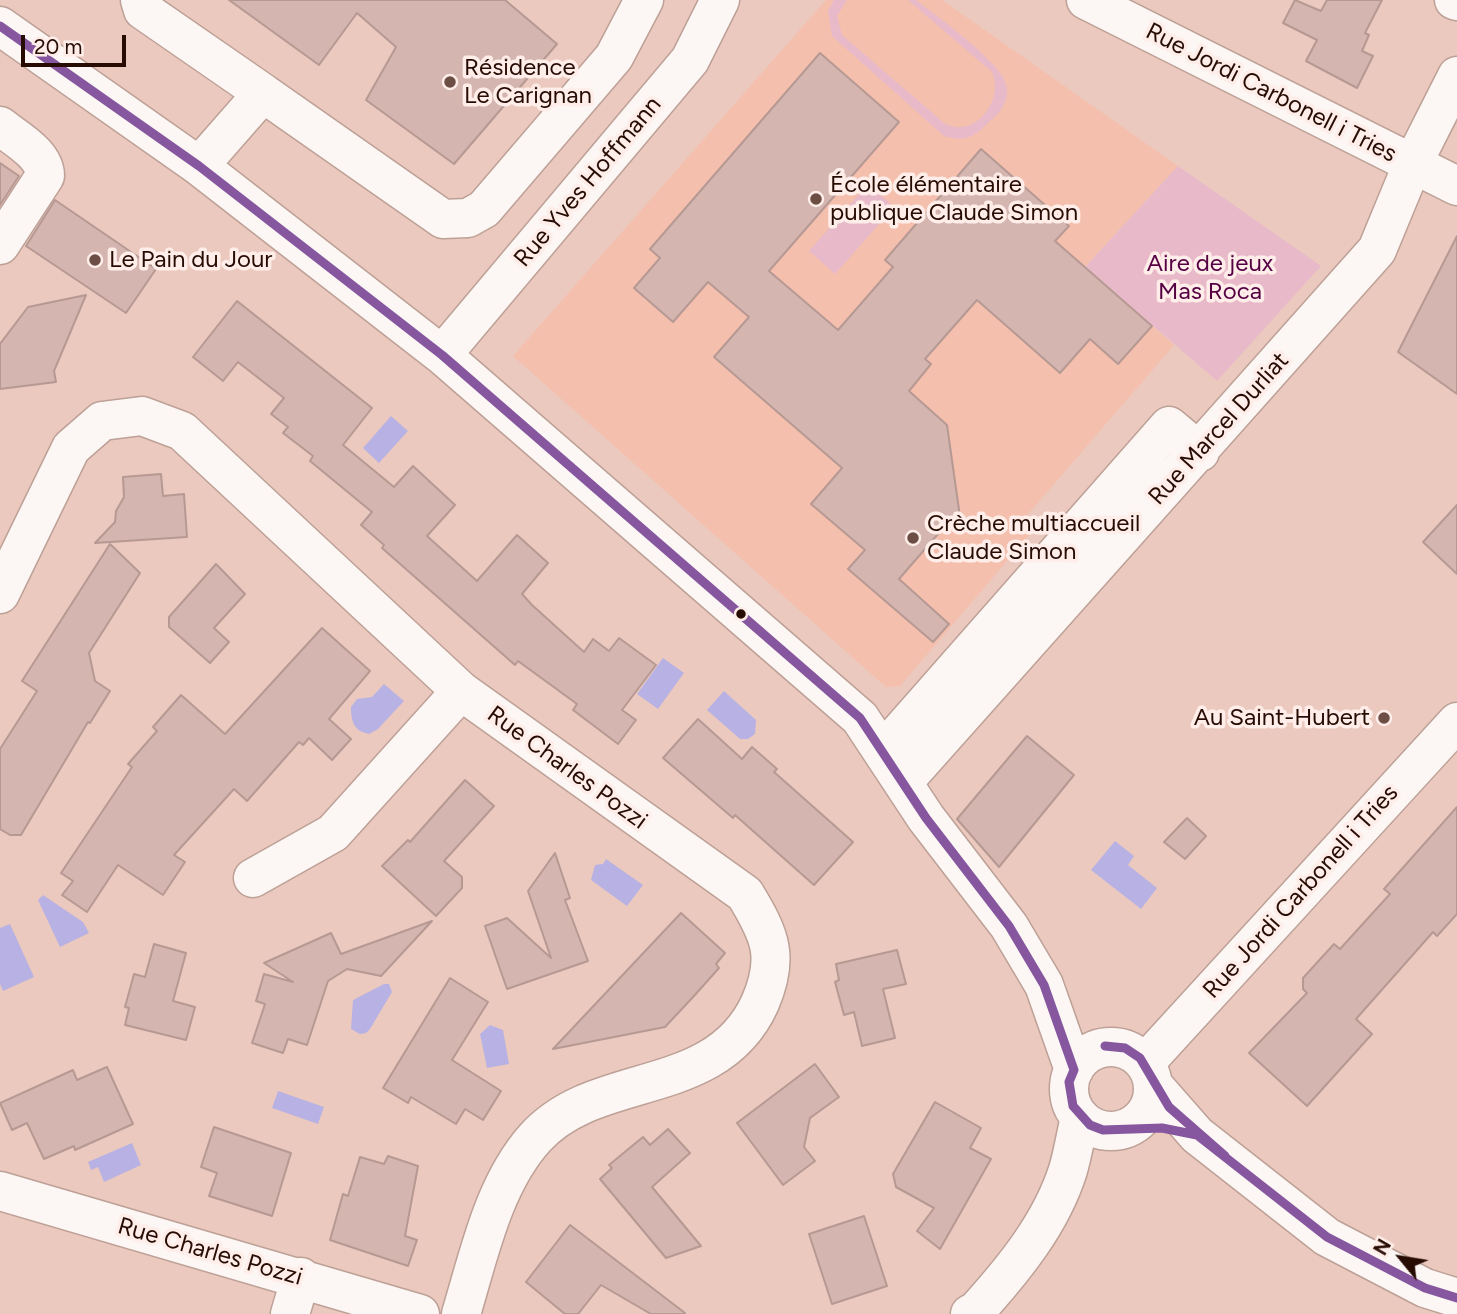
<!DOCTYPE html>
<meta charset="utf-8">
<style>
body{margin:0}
#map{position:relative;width:1457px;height:1314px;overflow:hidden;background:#ebc9be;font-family:Figtree,sans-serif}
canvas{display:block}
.north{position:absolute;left:1366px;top:1223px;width:70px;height:70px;-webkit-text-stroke:5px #feede8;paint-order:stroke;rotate:300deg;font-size:19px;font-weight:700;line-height:28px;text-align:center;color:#270c04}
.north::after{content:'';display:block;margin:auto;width:24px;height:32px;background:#270c04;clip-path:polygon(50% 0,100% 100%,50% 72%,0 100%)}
.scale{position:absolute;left:21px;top:35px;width:105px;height:32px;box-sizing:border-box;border:4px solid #270c04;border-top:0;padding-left:9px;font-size:21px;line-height:24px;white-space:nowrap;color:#270c04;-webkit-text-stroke:5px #feede8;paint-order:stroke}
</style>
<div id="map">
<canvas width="1457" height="1314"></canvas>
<div class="north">N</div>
<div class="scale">20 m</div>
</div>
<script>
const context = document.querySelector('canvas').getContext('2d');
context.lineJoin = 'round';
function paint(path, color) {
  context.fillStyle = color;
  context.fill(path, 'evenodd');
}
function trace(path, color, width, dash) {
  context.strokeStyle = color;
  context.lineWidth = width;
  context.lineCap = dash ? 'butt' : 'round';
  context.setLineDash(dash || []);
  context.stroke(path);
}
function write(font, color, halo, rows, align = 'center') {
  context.font = font + ' Figtree,sans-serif';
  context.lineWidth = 7;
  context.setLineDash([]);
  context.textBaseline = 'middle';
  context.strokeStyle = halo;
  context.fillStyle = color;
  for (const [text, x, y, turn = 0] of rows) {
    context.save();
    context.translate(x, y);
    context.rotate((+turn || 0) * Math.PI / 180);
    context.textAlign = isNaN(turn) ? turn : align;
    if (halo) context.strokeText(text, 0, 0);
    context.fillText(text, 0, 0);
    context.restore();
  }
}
paint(new Path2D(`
 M 826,0 L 942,0 L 1178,166 L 1085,267 L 1174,345 L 1023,520 L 1020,524 L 1031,533 L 900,686 L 886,687 L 513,356 Z`), '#f4bfad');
paint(new Path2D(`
 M 834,0 L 847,0 L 837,16 L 842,35 L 944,123 C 973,140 1005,102 992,72 L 908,0 L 916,0 C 936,16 1006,65 1007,88 C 1008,105 998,114 987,124 C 973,138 964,142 944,136 L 832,36 L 828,11 Z
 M 1178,166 L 1321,266 L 1217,381 L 1085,267 Z
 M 868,184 L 894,207 L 835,274 L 809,251 Z`), '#e8bac9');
paint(new Path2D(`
 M 391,416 L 408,431 L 379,463 L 363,448 Z
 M 663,658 L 684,673 L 658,709 L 637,694 Z
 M 384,684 L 404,701 L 378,729 L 369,734 C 354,731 351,722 351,707 L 357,699 L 372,697 Z
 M 724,691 L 756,720 L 755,734 L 748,739 L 740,739 L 707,710 Z
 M 1115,841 L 1134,856 L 1128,865 L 1157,888 L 1141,909 L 1091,870 Z
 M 606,859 L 643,885 L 627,906 L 591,880 L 595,865 L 603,864 Z
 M 43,895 L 83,922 L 89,933 L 60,947 L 38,900 Z
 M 10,924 L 34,977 L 3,991 L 0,984 L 0,928 Z
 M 384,984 L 389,984 L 392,992 L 370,1029 L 366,1033 L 360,1034 L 351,1029 L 353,1000 Z
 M 490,1025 L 503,1030 L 509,1064 L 487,1068 L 480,1034 Z
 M 278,1091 L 324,1107 L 318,1124 L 272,1108 Z
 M 132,1143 L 141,1165 L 104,1182 L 98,1167 L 91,1170 L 88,1162 Z`), '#b8b2e4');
const building = new Path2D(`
 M 229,0 L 505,0 L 557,44 L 454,164 L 366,100 L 396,47 L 357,13 L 319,65 Z
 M 1295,0 L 1321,11 L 1327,0 L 1382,0 L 1365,33 L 1369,35 L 1362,51 L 1373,56 L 1357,88 L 1306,61 L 1317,40 L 1283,23 Z
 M 820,53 L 899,122 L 769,271 L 838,330 L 893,267 L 885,260 L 981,149 L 1069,226 L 1055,241 L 1152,326 L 1118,364 L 1090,339 L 1060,373 L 977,300 L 925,359 L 931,364 L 909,391 L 947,425 L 961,524 L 945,526 L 899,579 L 949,624 L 933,642 L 848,569 L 865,550 L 811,504 L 842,468 L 714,357 L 749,317 L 708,282 L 673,322 L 634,288 L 660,258 L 650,249 Z
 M 0,163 L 19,176 L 0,205 Z
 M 55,200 L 156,269 L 126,313 L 26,246 Z
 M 1457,236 L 1457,394 L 1398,352 Z
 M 86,295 L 54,371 L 56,382 L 0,389 L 0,344 L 28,307 Z
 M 237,301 L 372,408 L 343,445 L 394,487 L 413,466 L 455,505 L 427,536 L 477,581 L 517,535 L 548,563 L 522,594 L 532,605 L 584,652 L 593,639 L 609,651 L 619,638 L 656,665 L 622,710 L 636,720 L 618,744 L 573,710 L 577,704 L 518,661 L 515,665 L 382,548 L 384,545 L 361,525 L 372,512 L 310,461 L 313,456 L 283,433 L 288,427 L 271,414 L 284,398 L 238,362 L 223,381 L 193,357 Z
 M 161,474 L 163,496 L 184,494 L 187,537 L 95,543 L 115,522 L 116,511 L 124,497 L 123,477 Z
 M 1457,505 L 1457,574 L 1423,542 Z
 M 110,544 L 140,573 L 89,653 L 95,681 L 110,691 L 90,723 L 88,722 L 21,835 L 10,835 L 0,829 L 0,749 L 37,691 L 22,681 Z
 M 216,564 L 245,594 L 214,628 L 229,642 L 210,663 L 169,627 L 169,617 Z
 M 322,628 L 370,671 L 329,719 L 351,739 L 332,760 L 309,738 L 303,745 L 299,742 L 247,801 L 234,789 L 174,855 L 185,862 L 163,895 L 118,865 L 87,912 L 62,895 L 73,881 L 61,873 L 132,767 L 128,764 L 157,731 L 153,727 L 181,695 L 225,734 Z
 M 698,719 L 742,759 L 752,747 L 777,769 L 774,772 L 853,842 L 814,885 L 735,815 L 733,818 L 663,758 Z
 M 1027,736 L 1074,775 L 999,867 L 957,819 Z
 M 465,780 L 494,806 L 444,861 L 462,877 L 462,888 L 436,916 L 382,866 L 408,840 L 410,842 Z
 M 1457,807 L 1457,914 L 1437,936 L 1433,932 L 1356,1019 L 1372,1034 L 1307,1106 L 1249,1053 L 1307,993 L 1303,989 L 1303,978 L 1334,944 L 1340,949 L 1390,894 L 1384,889 Z
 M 1187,818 L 1206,836 L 1185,859 L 1164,842 Z
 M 555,853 L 570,898 L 565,900 L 588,961 L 507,989 L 485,926 L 507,918 L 551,958 L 528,891 Z
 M 681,913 L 725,953 L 716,964 L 719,968 L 694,996 L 665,1027 L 553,1049 Z
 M 432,921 L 381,976 L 347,969 L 328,981 L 307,1045 L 288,1039 L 283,1053 L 252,1043 L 265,1004 L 256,1001 L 264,974 L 293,982 L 264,963 L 331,933 L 341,954 Z
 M 154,944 L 186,953 L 173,1001 L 195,1007 L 186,1040 L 125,1025 L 129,1008 L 125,1007 L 134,974 L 145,977 Z
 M 897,950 L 906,984 L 883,989 L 895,1038 L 862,1046 L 854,1012 L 844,1015 L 835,982 L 839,980 L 836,964 Z
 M 450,978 L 488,1002 L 452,1060 L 501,1091 L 483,1120 L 465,1109 L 456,1124 L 411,1097 L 408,1103 L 383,1088 Z
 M 815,1064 L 839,1097 L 810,1118 L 804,1147 L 815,1161 L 783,1185 L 737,1123 Z
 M 107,1067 L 133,1124 L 75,1150 L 74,1146 L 44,1159 L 27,1123 L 12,1130 L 0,1103 L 73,1070 L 77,1080 Z
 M 935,1102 L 981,1128 L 970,1148 L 991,1159 L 940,1249 L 917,1231 L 934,1208 L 896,1187 L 893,1174 Z
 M 214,1127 L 291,1153 L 272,1216 L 209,1196 L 217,1173 L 201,1167 Z
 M 668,1129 L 690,1153 L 652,1187 L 701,1246 L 666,1258 L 600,1179 L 612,1168 L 609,1165 L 643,1137 L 650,1145 Z
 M 388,1156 L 418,1166 L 405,1236 L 417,1240 L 408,1266 L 330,1240 L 343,1194 L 348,1196 L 360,1157 L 384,1164 Z
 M 864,1216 L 887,1286 L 832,1304 L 809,1234 Z
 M 570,1225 L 685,1313 L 684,1314 L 651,1314 L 601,1285 L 578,1314 L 565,1314 L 526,1282 Z`);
paint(building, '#d4b5b0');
trace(building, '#b79994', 2);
const minor = new Path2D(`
 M 140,0 L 143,10 L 263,93
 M 1086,0 L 1457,186
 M 1454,0 L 1457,1
 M 0,26 L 199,166 L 442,355 L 860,718 L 926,818 L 1009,926 L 1044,985 L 1074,1070
 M 0,126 C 16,139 45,154 45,176 L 0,245
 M 199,166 L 263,93 L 443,219 L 468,218 L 484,209 L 614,57 L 644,0
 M 442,355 L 690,60 L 720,0
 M 0,594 L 71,448 L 102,421 L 142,416 L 182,431 L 461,691 L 745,894 C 770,935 780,957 760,1003 C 716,1100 597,1069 535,1138 C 493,1185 479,1255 461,1314
 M 883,751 L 1169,426 L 1200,452
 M 904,781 L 1377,250 L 1413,163 L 1457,76
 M 253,878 L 333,833 L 461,691
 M1069 1089a42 42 0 1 1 84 0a42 42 0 1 1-84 0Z
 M 1145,1063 L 1457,722
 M 1154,1086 L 1197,1135 L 1327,1237 L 1425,1288 L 1457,1298
 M 0,1191 L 420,1314
 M 290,1314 L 301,1277
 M 970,1314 L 976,1311 C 1013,1270 1051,1224 1068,1170 C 1073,1153 1076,1134 1080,1117`);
trace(minor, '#bda096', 41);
trace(minor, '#fcf7f5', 38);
trace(new Path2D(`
 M 0,26 L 199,166 L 442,355 L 860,718 L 926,818 L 1009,926 L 1044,985 L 1074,1070
 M 1105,1046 L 1125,1048 L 1140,1058 L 1169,1107 L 1225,1156
 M 1074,1070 L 1069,1082 L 1073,1106 L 1090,1125 L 1103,1130 L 1162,1128 L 1197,1135 L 1327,1237 L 1425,1288 L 1457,1298`), '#86569e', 9);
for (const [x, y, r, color] of [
 [450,82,7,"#6c4e45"],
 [816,199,7,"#6c4e45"],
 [95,260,7,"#6c4e45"],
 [913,538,7,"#6c4e45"],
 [741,614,6,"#270c04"],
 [1384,718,7,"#6c4e45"]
]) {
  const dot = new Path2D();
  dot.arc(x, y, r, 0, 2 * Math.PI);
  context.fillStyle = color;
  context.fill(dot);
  trace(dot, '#feede8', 2.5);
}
write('24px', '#270c04', '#feede8', [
 ["Résidence",464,68],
 ["Le Carignan",464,96],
 ["École élémentaire",830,185],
 ["publique Claude Simon",830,213],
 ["Le Pain du Jour",109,260],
 ["Crèche multiaccueil",927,524],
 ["Claude Simon",927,552],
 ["Au Saint-Hubert",1370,718,"right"]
], 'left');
write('24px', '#270c04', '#feede8', [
 ["Rue Jordi Carbonell i Tries",1271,93,27],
 ["Rue Yves Hoffmann",588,182,-50],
 ["Rue Marcel Durliat",1219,429,-48],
 ["Rue Charles Pozzi",567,768,36],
 ["Rue Jordi Carbonell i Tries",1301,892,-48],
 ["Rue Charles Pozzi",210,1252,16]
]);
write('24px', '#560044', '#feede8', [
 ["Aire de jeux",1210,264],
 ["Mas Roca",1210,292]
]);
</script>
